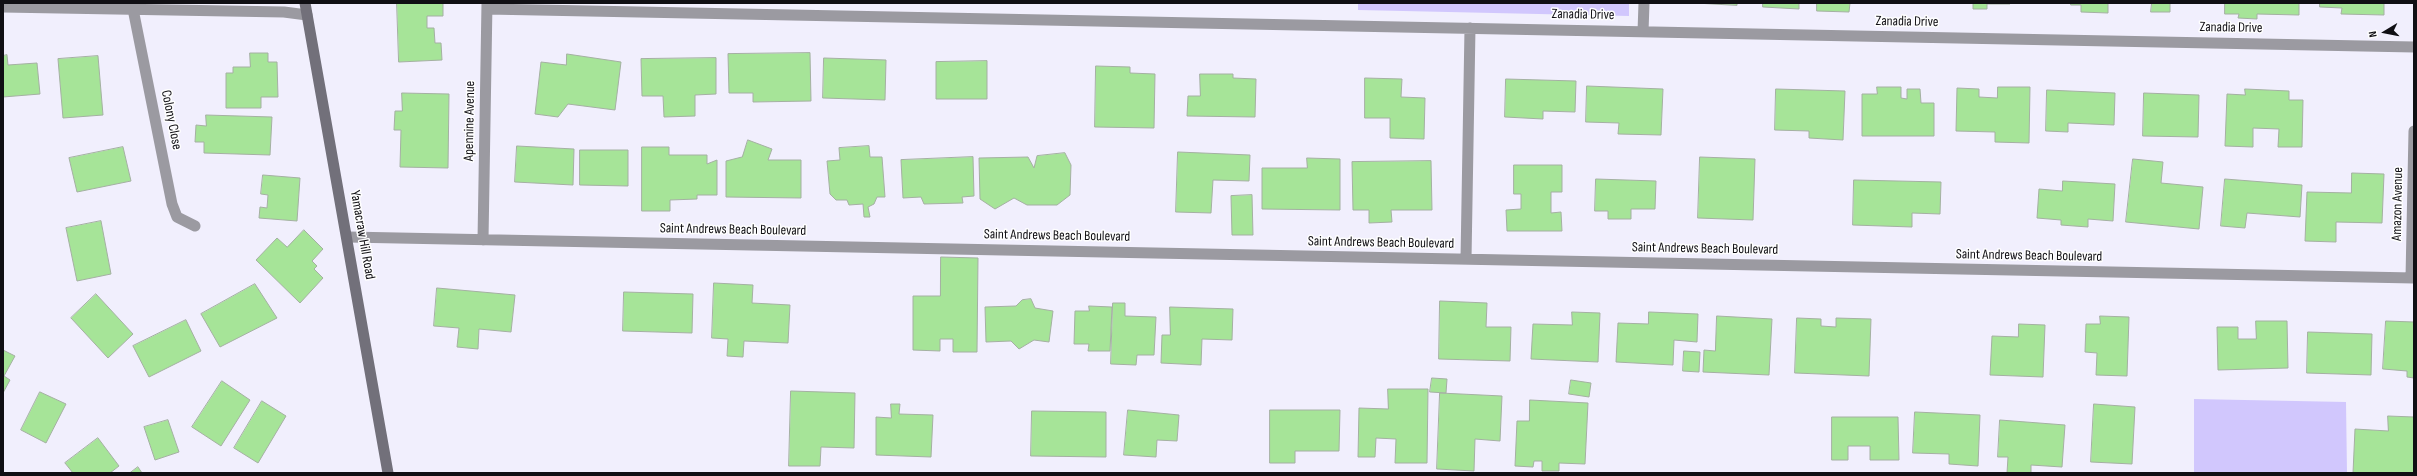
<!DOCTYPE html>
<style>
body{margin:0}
#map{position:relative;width:2417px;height:476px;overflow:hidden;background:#f1effd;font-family:"Sofia Sans Condensed",sans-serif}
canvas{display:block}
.frame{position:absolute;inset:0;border:4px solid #100f14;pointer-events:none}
.north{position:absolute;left:2365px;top:12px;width:40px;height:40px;-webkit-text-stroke:3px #fefefe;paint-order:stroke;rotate:260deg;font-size:11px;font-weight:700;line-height:16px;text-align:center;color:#100f14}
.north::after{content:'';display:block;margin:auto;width:14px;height:18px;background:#100f14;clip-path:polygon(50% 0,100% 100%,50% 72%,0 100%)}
</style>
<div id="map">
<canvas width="2417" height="476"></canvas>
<div class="frame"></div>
<div class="north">N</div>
</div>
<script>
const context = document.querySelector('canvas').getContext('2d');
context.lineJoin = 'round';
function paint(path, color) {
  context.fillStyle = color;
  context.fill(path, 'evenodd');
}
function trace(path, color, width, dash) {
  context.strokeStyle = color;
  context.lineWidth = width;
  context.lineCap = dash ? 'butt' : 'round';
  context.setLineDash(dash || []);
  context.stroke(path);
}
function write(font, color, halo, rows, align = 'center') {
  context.font = font + ' "Sofia Sans Condensed",sans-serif';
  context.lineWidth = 3;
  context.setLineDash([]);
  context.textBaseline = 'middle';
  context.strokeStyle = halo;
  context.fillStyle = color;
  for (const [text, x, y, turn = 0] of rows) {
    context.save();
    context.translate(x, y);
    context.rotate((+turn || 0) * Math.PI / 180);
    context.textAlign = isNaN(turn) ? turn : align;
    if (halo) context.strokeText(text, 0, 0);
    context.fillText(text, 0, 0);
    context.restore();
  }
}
paint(new Path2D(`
 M 1358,3 L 1629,3 L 1629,16 L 1358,10 Z
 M 2194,399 L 2346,402 L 2347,473 L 2194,473 Z`), '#d1c7fd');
const building = new Path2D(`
 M 397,3 L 443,3 L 443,16 L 427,16 L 427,28 L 434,28 L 435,43 L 441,43 L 442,60 L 399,62 Z
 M 1696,3 L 1737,3 L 1737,5 Z
 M 1763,3 L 1799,3 L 1799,9 L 1763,7 Z
 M 1817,3 L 1850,3 L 1849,12 L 1817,11 Z
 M 1958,3 L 2010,3 L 2010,4 L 1987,4 L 1987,9 L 1973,9 L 1973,3 Z
 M 2071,3 L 2108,3 L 2108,13 L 2081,12 L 2081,5 L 2071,5 Z
 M 2152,3 L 2170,3 L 2170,12 L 2151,12 Z
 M 2225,3 L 2299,3 L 2299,15 L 2257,14 L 2257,19 L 2238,18 L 2239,14 L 2225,14 Z
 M 2320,3 L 2384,3 L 2384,15 L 2341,14 L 2342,8 L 2320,7 Z
 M 250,53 L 268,53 L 268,62 L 277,62 L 278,97 L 261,97 L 261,108 L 226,108 L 226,73 L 233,73 L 233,67 L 250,67 Z
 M 810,53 L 811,101 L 753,102 L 753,93 L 729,93 L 728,54 Z
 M 567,54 L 621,62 L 615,110 L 568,104 L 558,117 L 535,114 L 541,62 L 566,65 Z
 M 7,55 L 8,65 L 37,63 L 40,94 L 3,97 L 3,56 Z
 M 98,56 L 103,115 L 63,118 L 58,59 Z
 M 716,58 L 716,94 L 695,95 L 695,116 L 664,117 L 663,96 L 642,96 L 641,59 Z
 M 824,58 L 886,60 L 885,100 L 823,98 Z
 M 987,61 L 987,99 L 936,99 L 936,62 Z
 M 1096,66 L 1130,67 L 1130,73 L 1155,74 L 1154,128 L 1095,127 Z
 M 1200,74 L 1233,74 L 1233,78 L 1256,79 L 1255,117 L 1187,116 L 1188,96 L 1200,96 Z
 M 1365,78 L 1402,79 L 1401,97 L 1425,98 L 1424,139 L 1390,138 L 1390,118 L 1365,118 Z
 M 1506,79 L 1576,81 L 1575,112 L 1543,111 L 1543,119 L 1505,117 Z
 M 1587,86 L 1663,89 L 1661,135 L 1618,134 L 1619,123 L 1586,122 Z
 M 1877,87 L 1901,87 L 1901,98 L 1907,99 L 1907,89 L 1920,89 L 1921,103 L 1934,103 L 1934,136 L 1862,136 L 1862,94 L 1877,94 Z
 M 1998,87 L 2030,87 L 2029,143 L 1995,142 L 1995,132 L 1956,131 L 1957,88 L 1979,89 L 1979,97 L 1997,98 Z
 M 1776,89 L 1845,91 L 1843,140 L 1809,138 L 1809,131 L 1775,130 Z
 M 2245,89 L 2289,91 L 2289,100 L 2303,100 L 2302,147 L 2278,147 L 2279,129 L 2253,128 L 2253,147 L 2225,146 L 2227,94 L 2245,95 Z
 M 2047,90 L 2115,93 L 2114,125 L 2068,123 L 2068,132 L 2046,131 Z
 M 402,93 L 449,94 L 448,168 L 400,167 L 401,130 L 394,130 L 395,111 L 402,111 Z
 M 2144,93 L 2199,95 L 2198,137 L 2143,136 Z
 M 206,115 L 272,117 L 270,155 L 204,153 L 204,142 L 195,142 L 196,125 L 206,126 Z
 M 748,140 L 772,149 L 768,160 L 801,160 L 801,198 L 726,197 L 726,161 L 742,157 Z
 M 517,146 L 574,149 L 573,185 L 515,182 Z
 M 869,146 L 870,157 L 882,157 L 885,197 L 877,197 L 874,204 L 868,207 L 870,217 L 864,217 L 863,204 L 849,205 L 847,200 L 836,200 L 830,194 L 827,161 L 840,160 L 839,148 Z
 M 123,147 L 131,181 L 77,192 L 69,158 Z
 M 642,147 L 669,147 L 669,155 L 707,155 L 707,164 L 717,160 L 717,195 L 697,195 L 697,199 L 670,200 L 670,211 L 642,211 Z
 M 580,150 L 628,150 L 628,186 L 580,185 Z
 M 1178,152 L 1250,155 L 1249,181 L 1213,180 L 1211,213 L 1176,212 Z
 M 1065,153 L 1071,165 L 1070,195 L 1057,205 L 1027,205 L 1014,198 L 995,209 L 980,199 L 979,158 L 1028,157 L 1034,168 L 1037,156 Z
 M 973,157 L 974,196 L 962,197 L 963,203 L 924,204 L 921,197 L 903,198 L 901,160 Z
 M 1700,157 L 1755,159 L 1753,220 L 1698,218 Z
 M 1307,158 L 1340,159 L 1340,210 L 1262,209 L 1262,168 L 1307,168 Z
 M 2133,159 L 2163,162 L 2161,183 L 2203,187 L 2199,229 L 2126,222 Z
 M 1431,161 L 1432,210 L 1391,210 L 1392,222 L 1369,223 L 1369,210 L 1353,210 L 1352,162 Z
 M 1514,165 L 1562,165 L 1562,192 L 1551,192 L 1551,213 L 1561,212 L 1562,231 L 1507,231 L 1506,210 L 1521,209 L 1521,194 L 1514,194 Z
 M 2352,173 L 2384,174 L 2382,223 L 2336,222 L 2336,242 L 2305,241 L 2307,192 L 2351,193 Z
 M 263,175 L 300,178 L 297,221 L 259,218 L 260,207 L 267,208 L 268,195 L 261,194 Z
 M 1596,179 L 1656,181 L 1655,209 L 1631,209 L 1631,219 L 1608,219 L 1608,211 L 1595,211 Z
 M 2225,179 L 2302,185 L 2300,217 L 2247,213 L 2245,228 L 2221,226 Z
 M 1854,180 L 1941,182 L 1940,214 L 1912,213 L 1912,227 L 1853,225 Z
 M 2063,181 L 2115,184 L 2113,221 L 2088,219 L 2088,227 L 2061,225 L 2061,220 L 2037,218 L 2039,189 L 2062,191 Z
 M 1252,195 L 1253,235 L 1232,235 L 1231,196 Z
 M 101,221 L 111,274 L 77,281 L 66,228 Z
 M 304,230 L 323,249 L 312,261 L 317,266 L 314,269 L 323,278 L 300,303 L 256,260 L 277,238 L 287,247 Z
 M 941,257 L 978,258 L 977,352 L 953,352 L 953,339 L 940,339 L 940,351 L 913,350 L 913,296 L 940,296 Z
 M 714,283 L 753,285 L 752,303 L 790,305 L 788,343 L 744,341 L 743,357 L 727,356 L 728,339 L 712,338 Z
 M 255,284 L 277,318 L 220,347 L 201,314 Z
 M 437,288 L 515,295 L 511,332 L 479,329 L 478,349 L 457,347 L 459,328 L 434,326 Z
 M 624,292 L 693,294 L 692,333 L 623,331 Z
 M 96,294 L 133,334 L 108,358 L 71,318 Z
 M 1031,299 L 1035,308 L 1053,311 L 1049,342 L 1034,340 L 1019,349 L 1011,341 L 986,342 L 985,307 L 1016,306 L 1022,300 Z
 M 1440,301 L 1487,303 L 1486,327 L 1511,327 L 1510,361 L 1439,359 Z
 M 1113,303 L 1125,303 L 1125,316 L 1156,317 L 1154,355 L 1137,355 L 1136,365 L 1111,364 Z
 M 1089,306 L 1112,307 L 1110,351 L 1088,351 L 1089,344 L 1074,344 L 1075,311 L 1089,311 Z
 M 1170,307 L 1233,309 L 1232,340 L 1202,339 L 1201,365 L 1161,363 L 1162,335 L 1170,335 Z
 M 1572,312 L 1600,313 L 1598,362 L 1531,359 L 1533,324 L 1572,325 Z
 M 1649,312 L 1698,314 L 1697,342 L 1674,340 L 1673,365 L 1616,362 L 1618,323 L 1648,324 Z
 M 1717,316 L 1772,319 L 1769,375 L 1703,372 L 1704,350 L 1715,351 Z
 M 2100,316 L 2129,317 L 2127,376 L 2096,375 L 2097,353 L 2085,352 L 2086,324 L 2100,324 Z
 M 1797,318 L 1821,319 L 1821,326 L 1836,327 L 1836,318 L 1871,319 L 1869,376 L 1795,373 Z
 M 186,320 L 201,351 L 149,377 L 133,346 Z
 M 2256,321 L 2287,321 L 2288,368 L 2218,370 L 2217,327 L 2238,327 L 2238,339 L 2256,339 Z
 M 2386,321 L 2414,322 L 2414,378 L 2407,377 L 2407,371 L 2383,369 Z
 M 2019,324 L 2045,325 L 2043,377 L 1990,375 L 1992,336 L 2018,337 Z
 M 2308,332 L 2372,334 L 2371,375 L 2307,373 Z
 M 3,350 L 15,356 L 4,376 L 10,380 L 3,393 Z
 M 1684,351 L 1700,352 L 1699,372 L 1683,371 Z
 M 1432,378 L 1447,379 L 1446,393 L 1430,392 Z
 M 1571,380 L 1591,383 L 1589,397 L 1569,394 Z
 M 222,381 L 250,400 L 221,446 L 192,427 Z
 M 1388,389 L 1428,389 L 1427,463 L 1395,463 L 1396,439 L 1376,438 L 1375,457 L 1358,457 L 1359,408 L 1388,409 Z
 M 791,391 L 855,393 L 854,448 L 821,447 L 820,466 L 789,466 Z
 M 40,392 L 66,404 L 46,443 L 21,430 Z
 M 1440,393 L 1502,396 L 1500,441 L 1475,439 L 1474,471 L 1437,469 Z
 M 1530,400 L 1588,403 L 1585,464 L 1559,463 L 1559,471 L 1542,471 L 1542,461 L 1534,461 L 1533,467 L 1515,466 L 1517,421 L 1529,421 Z
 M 262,401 L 286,416 L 258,463 L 234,448 Z
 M 891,404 L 900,404 L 899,414 L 933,415 L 931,457 L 876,455 L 876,417 L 891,418 Z
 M 2094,404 L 2135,407 L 2132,464 L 2091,462 Z
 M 1128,410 L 1179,415 L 1177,441 L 1157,440 L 1156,457 L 1124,455 Z
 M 1270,410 L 1340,410 L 1339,451 L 1295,451 L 1295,463 L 1270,463 Z
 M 1032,411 L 1106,412 L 1106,457 L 1031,456 Z
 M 1915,412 L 1980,415 L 1978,466 L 1949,464 L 1949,454 L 1913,453 Z
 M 2388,416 L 2414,417 L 2414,473 L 2353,473 L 2355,429 L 2388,431 Z
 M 1832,417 L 1898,417 L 1899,460 L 1870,460 L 1870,446 L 1848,446 L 1848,460 L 1832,460 Z
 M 168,420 L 179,452 L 155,460 L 144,427 Z
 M 2000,420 L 2065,425 L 2062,467 L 2031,465 L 2031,473 L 2007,473 L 2008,457 L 1998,457 Z
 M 98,438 L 119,466 L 110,473 L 73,473 L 65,463 Z
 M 138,467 L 142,473 L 130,473 Z`);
paint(building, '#a6e498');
trace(building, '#a4b0a2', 1);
trace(new Path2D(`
 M 3,7 L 284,12 L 307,15
 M 133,9 L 172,204 L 177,217 L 195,226
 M 487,9 L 2414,47
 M 1643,32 L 1644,3
 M 348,237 L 2414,278
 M 483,240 L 487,3
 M 1466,259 L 1470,28
 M 2411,278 L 2414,131`), '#9b9aa1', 11);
trace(new Path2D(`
 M 305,3 L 388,473`), '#72707a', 11);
write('14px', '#100f14', '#fefefe', [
 ["Zanadia Drive",1583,15,1],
 ["Zanadia Drive",1907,22,1],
 ["Zanadia Drive",2231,28,1],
 ["Colony Close",171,120,79],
 ["Apennine Avenue",470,121,-89],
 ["Amazon Avenue",2398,204,-89],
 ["Saint Andrews Beach Boulevard",733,230,1],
 ["Yamacraw Hill Road",362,235,80],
 ["Saint Andrews Beach Boulevard",1057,236,1],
 ["Saint Andrews Beach Boulevard",1381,243,1],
 ["Saint Andrews Beach Boulevard",1705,249,1],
 ["Saint Andrews Beach Boulevard",2029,256,1]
]);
</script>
